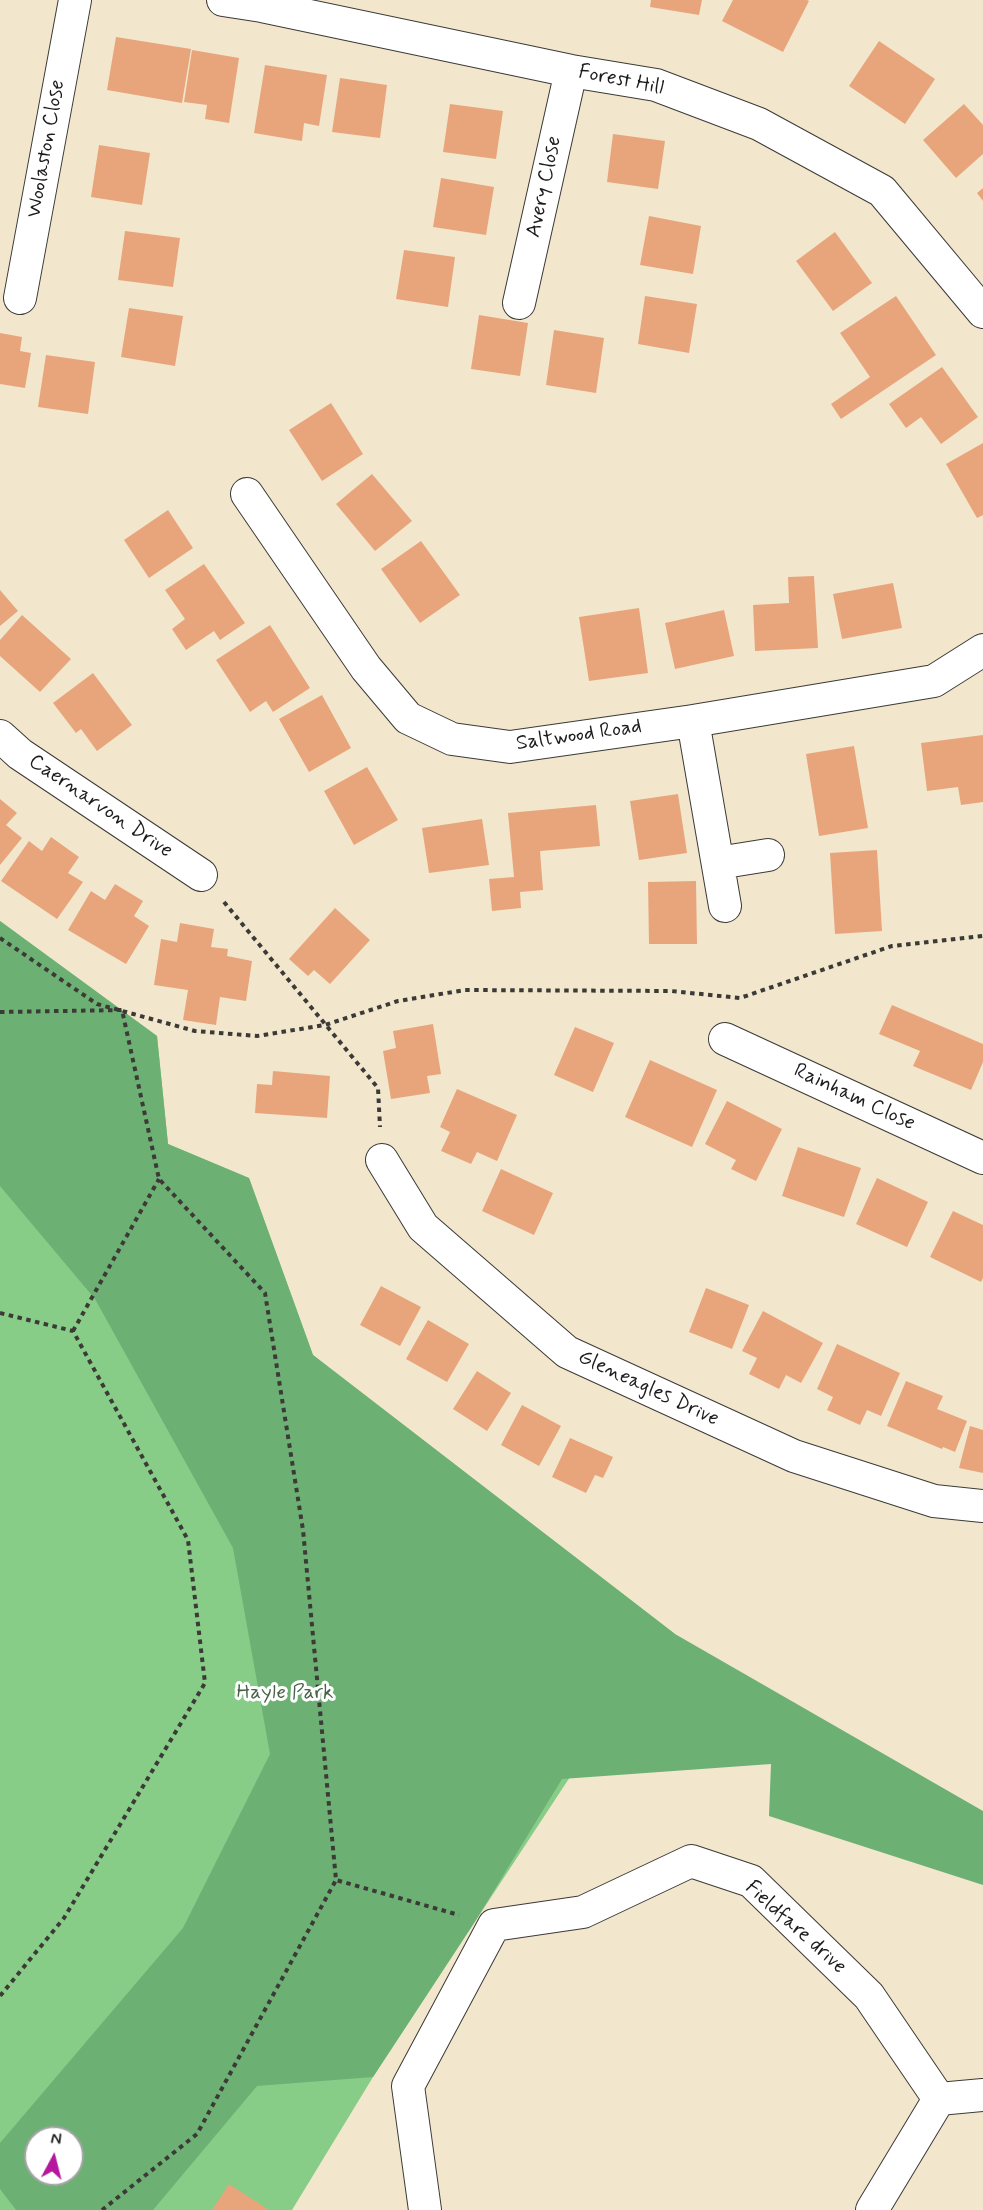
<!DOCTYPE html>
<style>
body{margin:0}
#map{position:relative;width:983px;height:2210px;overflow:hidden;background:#f2e7cd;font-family:Mynerve,sans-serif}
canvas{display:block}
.north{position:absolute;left:24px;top:2126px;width:60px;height:60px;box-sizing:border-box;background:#fff;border:2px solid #a4a4a4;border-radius:50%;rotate:7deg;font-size:16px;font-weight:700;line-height:24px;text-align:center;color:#1c1c1c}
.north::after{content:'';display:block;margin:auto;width:21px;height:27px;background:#b5179e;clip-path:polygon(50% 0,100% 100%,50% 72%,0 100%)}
</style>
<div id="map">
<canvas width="983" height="2210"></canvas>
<div class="north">N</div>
</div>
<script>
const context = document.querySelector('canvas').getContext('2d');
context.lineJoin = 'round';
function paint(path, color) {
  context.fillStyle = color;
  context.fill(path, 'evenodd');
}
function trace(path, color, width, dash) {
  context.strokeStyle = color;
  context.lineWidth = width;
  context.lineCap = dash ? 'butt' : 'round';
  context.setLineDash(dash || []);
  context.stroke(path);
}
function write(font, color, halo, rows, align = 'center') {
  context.font = font + ' Mynerve,sans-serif';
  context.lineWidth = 6;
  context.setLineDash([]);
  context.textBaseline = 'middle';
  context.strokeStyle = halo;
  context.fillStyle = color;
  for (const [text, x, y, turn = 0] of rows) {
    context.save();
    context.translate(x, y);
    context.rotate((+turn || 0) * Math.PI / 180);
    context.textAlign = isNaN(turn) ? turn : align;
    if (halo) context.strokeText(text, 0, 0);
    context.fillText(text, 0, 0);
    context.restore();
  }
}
paint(new Path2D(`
 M 0,921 L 157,1036 L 168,1144 L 249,1178 L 313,1355 L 675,1634 L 568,1780 L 373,2077 L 292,2210 L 0,2210 ZM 36,2138 L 72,2138 L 72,2174 L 36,2174 Z`), '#87cc87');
paint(new Path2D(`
 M 0,921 L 157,1036 L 168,1144 L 249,1178 L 313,1355 L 675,1634 L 983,1811 L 983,1885 L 769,1816 L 771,1764 L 562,1779 L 476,1920 L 373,2077 L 257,2086 L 153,2210 L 16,2210 L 0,2189 L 0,2143 L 183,1928 L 270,1754 L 233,1548 L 95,1299 L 0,1186 ZM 36,2138 L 72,2138 L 72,2174 L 36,2174 Z`), '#6db074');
paint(new Path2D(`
 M 651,0 L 702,0 L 699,15 L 650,7 Z
 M 733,0 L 807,0 L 809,1 L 783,52 L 722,21 Z
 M 116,37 L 191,49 L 182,103 L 107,90 Z
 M 879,41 L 935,79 L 905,124 L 849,86 Z
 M 192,50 L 239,58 L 229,123 L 205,119 L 207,105 L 184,102 Z
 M 265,65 L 327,75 L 319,126 L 304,123 L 302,141 L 254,133 Z
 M 340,78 L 387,85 L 380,138 L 332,132 Z
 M 450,104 L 503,111 L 496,159 L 443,152 Z
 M 964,104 L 983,125 L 983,154 L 956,178 L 923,140 Z
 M 613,134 L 665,141 L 658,189 L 607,182 Z
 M 99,145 L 150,153 L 142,205 L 91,197 Z
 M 441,178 L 494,187 L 486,235 L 433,227 Z
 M 983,188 L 983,201 L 977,193 Z
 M 649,216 L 701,226 L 693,274 L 640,265 Z
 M 125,231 L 180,238 L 173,287 L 118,280 Z
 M 835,232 L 872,283 L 833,311 L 796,261 Z
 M 404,250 L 455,257 L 448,307 L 396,299 Z
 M 645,296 L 697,304 L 689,353 L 638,344 Z
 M 896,296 L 936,355 L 841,419 L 831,404 L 870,377 L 840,333 Z
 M 129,308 L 183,316 L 175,366 L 121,357 Z
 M 479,315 L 528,323 L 520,376 L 471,369 Z
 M 554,330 L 604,338 L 596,393 L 546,385 Z
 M 0,333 L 22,337 L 20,351 L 31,353 L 25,388 L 0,384 Z
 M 46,355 L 95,362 L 88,414 L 38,407 Z
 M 942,367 L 978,417 L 941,444 L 921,417 L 906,428 L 889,404 Z
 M 331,403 L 363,454 L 322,481 L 289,430 Z
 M 983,443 L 983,515 L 977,518 L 946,464 Z
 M 372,474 L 412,521 L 375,551 L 336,504 Z
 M 168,510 L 193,548 L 149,578 L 124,540 Z
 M 421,541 L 460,595 L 420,623 L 381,569 Z
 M 204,564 L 245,623 L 220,640 L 214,631 L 186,650 L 172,629 L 185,619 L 165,590 Z
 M 814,576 L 818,648 L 755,651 L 753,605 L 789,603 L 788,577 Z
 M 893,583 L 902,628 L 842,639 L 833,594 Z
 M 0,590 L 18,611 L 0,626 Z
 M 639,608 L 648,673 L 589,681 L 579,617 Z
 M 724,610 L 734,656 L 675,669 L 665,623 Z
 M 22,615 L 71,659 L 40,692 L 0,656 L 0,640 Z
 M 270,625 L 310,688 L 273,712 L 266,701 L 250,712 L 216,660 Z
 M 93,673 L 132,725 L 97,751 L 81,729 L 76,733 L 53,703 Z
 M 322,695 L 351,748 L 309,772 L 279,719 Z
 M 983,735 L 983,802 L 961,805 L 958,787 L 927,791 L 921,743 Z
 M 854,746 L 868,828 L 819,836 L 806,754 Z
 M 367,767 L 398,820 L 354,845 L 324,791 Z
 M 678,794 L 687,853 L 639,860 L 630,801 Z
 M 0,799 L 17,813 L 6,825 L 22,838 L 0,865 Z
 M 596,805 L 600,846 L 540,851 L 543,890 L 520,892 L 521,908 L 492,911 L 489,879 L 514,877 L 508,813 Z
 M 482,819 L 489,865 L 429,873 L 422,828 Z
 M 51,837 L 79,857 L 68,873 L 83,882 L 57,919 L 1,881 L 29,841 L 42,851 Z
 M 877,850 L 882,931 L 835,934 L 830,853 Z
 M 696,881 L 697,944 L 649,944 L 648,882 Z
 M 115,884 L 143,901 L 134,916 L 149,926 L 126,964 L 68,930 L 91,891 L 105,900 Z
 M 335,908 L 370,940 L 330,984 L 314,970 L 308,976 L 289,959 Z
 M 180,923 L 214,929 L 211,947 L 228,949 L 227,956 L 252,961 L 246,1001 L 220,997 L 216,1025 L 183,1020 L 188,990 L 154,985 L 161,939 L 177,942 Z
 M 892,1005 L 983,1044 L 983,1062 L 971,1090 L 913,1066 L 920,1051 L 879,1034 Z
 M 433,1024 L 441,1074 L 427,1076 L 430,1093 L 391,1099 L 383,1051 L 396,1048 L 393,1031 Z
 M 575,1027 L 614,1043 L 593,1092 L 554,1075 Z
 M 650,1060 L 717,1090 L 692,1147 L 625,1117 Z
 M 273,1071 L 330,1076 L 327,1118 L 255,1113 L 257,1084 L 272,1085 Z
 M 457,1089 L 517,1115 L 497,1161 L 477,1152 L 471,1164 L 441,1151 L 450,1132 L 440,1127 Z
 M 727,1101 L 782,1129 L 756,1181 L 731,1169 L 736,1160 L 705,1144 Z
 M 798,1147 L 861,1168 L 844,1217 L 782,1196 Z
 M 501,1169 L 553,1193 L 534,1235 L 482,1211 Z
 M 877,1178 L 928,1202 L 907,1247 L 856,1224 Z
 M 953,1211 L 983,1225 L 983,1278 L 981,1282 L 930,1257 Z
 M 381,1286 L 421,1307 L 400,1346 L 360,1325 Z
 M 706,1288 L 749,1305 L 732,1349 L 689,1332 Z
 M 763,1311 L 823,1343 L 801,1383 L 786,1375 L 779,1389 L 749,1374 L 757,1358 L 742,1351 Z
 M 428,1320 L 469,1344 L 447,1382 L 406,1359 Z
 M 837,1344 L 900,1373 L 881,1416 L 867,1410 L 860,1425 L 827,1410 L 833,1397 L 817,1389 Z
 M 477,1371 L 511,1393 L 487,1431 L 453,1409 Z
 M 906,1381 L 943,1396 L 937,1409 L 967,1421 L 955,1452 L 943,1447 L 942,1449 L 887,1426 Z
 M 522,1405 L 561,1426 L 539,1466 L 501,1445 Z
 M 970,1426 L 983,1430 L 983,1473 L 959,1468 Z
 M 570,1438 L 613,1457 L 603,1478 L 595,1475 L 586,1493 L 552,1477 Z
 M 229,2184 L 269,2210 L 212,2210 Z`), '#e8a57c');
const street = new Path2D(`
 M 223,0 L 262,6 L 571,71 L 656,85 L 759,124 L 882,191 L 983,312
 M 20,298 L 75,0
 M 519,303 L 571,71
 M 247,494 L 366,668 L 408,718 L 452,739 L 510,747 L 693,721 L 934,681 L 983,650
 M 693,721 L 725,906
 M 0,736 L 20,754 L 201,875
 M 718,863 L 768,855
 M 725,1039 L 983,1158
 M 382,1160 L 423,1227 L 567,1352 L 794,1456 L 934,1501 L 983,1506
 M 939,2099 L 983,2095
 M 425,2210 L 408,2086 L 494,1925 L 583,1912 L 691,1861 L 751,1881 L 869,1996 L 939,2099 L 872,2210`);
trace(street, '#3c3a37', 34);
trace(new Path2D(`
 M 224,902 L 378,1088 L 380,1127
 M 0,938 L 97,1004 L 195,1031 L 257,1036 L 325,1025 L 398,1001 L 465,990 L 671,991 L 740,998 L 892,946 L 983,936
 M 0,1012 L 122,1010 L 159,1179 L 265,1293 L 303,1530 L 336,1880 L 459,1915
 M 0,1313 L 73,1331 L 188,1540 L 205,1683 L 64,1918 L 0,1996
 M 73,1331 L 159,1179
 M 102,2210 L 197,2134 L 336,1880`), '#3c3a37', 4, [4.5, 4.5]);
trace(street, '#fff', 32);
write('21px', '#1c1c1c', '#fff', [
 ["Forest Hill",621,81,11],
 ["Woolaston Close",47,149,-80],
 ["Avery Close",545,187,-78],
 ["Saltwood Road",579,736,-8],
 ["Caernarvon Drive",100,807,34],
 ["Rainham Close",854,1098,25],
 ["Gleneagles Drive",648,1389,25],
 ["Fieldfare drive",795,1928,42]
]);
write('21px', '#476247', '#fff', [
 ["Hayle Park",285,1694]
]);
</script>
